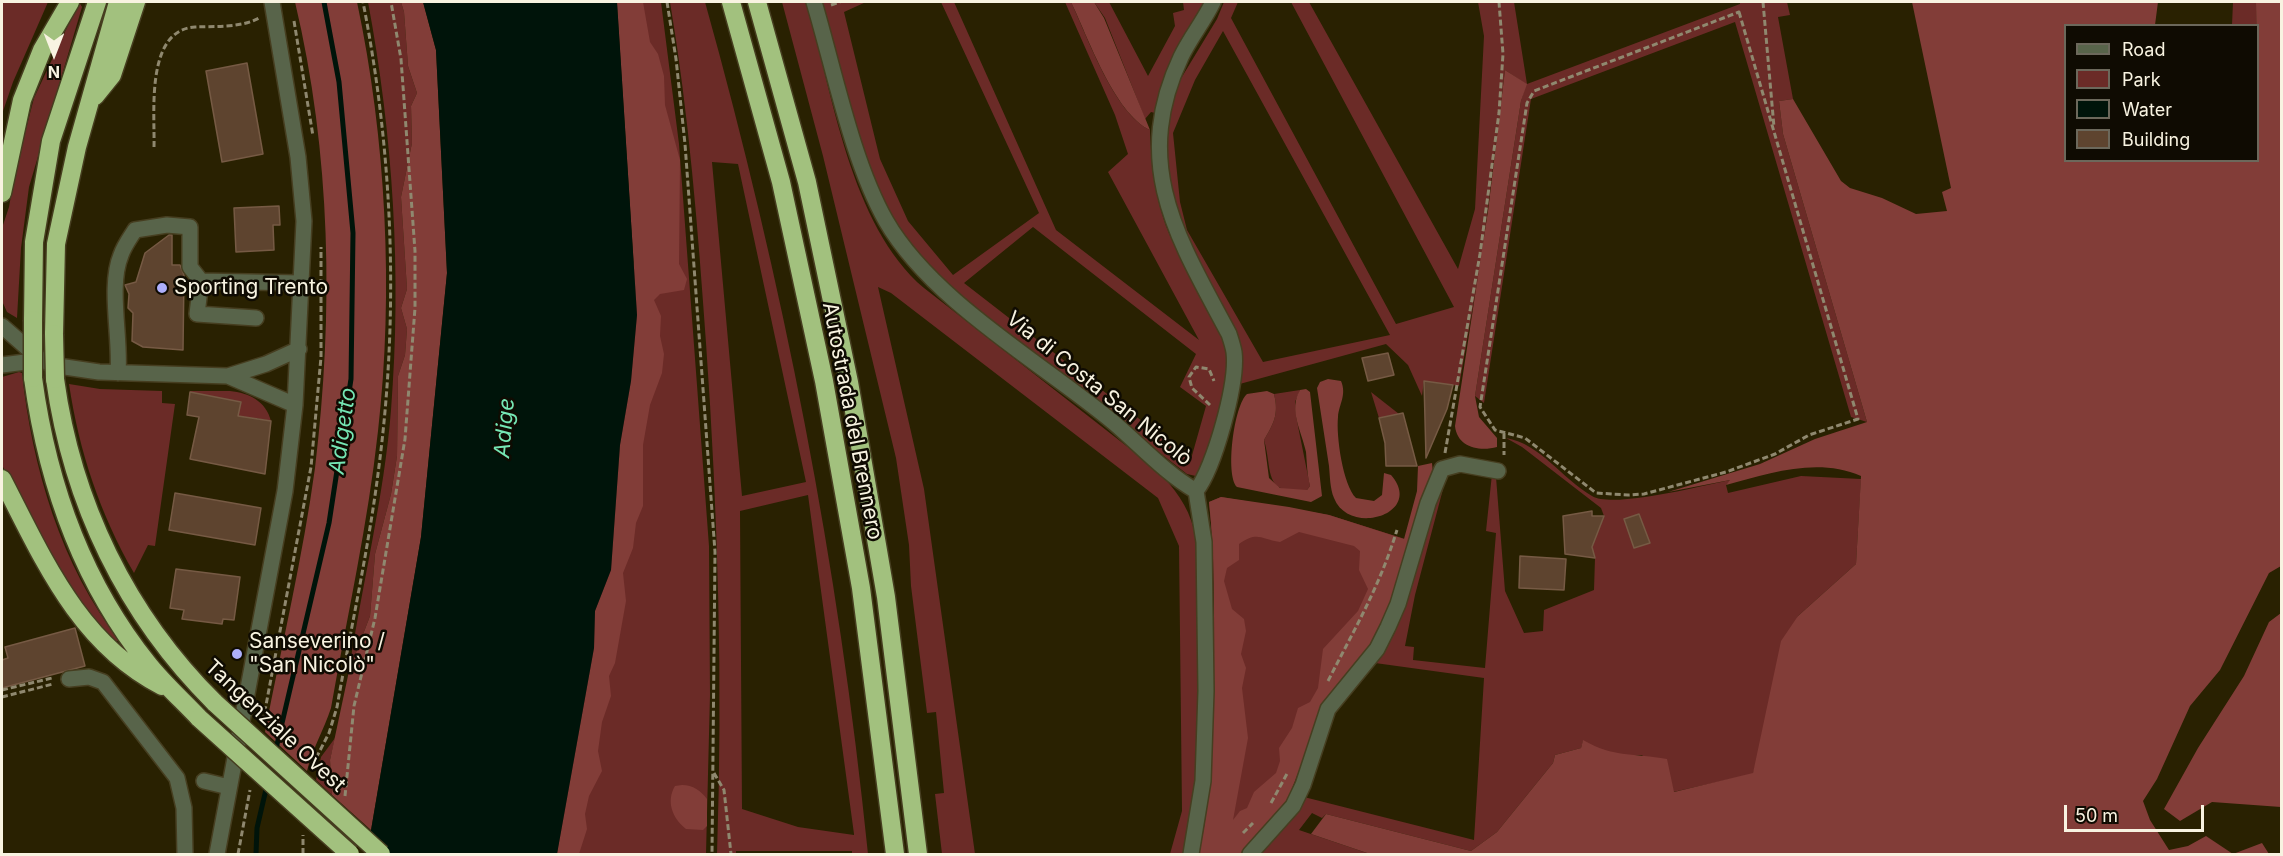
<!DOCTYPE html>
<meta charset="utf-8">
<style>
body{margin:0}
#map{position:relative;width:2283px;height:856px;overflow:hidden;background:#292101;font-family:Inter,sans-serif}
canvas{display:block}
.frame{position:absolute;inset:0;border:3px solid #f8f3e1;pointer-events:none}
.legend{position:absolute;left:2064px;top:24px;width:195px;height:138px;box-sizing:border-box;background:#0f0b02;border:2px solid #6c685b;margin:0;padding:8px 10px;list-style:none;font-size:18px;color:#f8f3e1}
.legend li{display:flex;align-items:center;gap:12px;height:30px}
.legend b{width:30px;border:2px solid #6c685b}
.north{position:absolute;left:24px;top:24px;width:60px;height:60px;-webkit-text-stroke:4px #0f0b02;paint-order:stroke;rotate:180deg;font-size:16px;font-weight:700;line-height:24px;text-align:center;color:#f8f3e1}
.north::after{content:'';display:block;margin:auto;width:21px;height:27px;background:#f8f3e1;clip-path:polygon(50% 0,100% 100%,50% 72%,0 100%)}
.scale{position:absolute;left:2064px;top:805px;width:140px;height:27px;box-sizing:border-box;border:3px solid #f8f3e1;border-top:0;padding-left:8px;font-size:18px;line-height:21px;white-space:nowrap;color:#f8f3e1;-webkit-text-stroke:4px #0f0b02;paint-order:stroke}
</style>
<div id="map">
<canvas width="2283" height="856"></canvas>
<div class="frame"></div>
<ul class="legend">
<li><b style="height:8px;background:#58644a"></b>Road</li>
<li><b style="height:16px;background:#6b2b27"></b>Park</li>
<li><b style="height:16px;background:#00140a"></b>Water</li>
<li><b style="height:16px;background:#5e442f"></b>Building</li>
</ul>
<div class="north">N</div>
<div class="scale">50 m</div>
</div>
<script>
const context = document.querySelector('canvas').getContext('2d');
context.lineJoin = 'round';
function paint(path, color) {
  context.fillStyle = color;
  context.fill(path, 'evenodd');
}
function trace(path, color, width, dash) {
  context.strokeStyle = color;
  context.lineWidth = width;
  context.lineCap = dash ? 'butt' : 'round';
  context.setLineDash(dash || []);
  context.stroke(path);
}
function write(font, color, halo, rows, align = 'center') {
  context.font = font + ' Inter,sans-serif';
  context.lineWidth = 5;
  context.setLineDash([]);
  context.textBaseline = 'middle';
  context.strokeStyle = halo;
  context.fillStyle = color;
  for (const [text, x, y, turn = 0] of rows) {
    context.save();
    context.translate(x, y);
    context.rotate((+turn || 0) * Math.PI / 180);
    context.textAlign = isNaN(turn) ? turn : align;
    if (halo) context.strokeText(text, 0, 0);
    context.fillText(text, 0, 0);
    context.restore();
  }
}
paint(new Path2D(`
 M 2,2 L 48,2 L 13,82 L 2,114 Z
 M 79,2 L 82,7 L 29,187 L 21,248 L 17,318 L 7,312 L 2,301 L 2,228 L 9,207 L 16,167 L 34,98 Z
 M 368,2 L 401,2 L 404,12 L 408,66 L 417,93 L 411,106 L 412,143 L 401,197 L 407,289 L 401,308 L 407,329 L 405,355 L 398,376 L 397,456 L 391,494 L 375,554 L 370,616 L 349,671 C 362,584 384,498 391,410 C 402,274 393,135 368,2 Z
 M 617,2 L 661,2 L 679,144 L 709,546 L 710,695 L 706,854 L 557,854 L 634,261 Z
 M 670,2 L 705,2 C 783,281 839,565 868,854 L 852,854 L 852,851 L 736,851 L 736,854 L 717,854 C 723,684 718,513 706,343 C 698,229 689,115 670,2 ZM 712,162 L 738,164 L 806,482 L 742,496 ZM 808,495 L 854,834 L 854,835 L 798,827 L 742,809 L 740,511 Z
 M 782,2 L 807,2 C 832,92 850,225 924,288 L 1156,469 C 1174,488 1188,505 1194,530 C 1202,560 1198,596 1198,626 C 1198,702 1204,782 1183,854 L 1170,854 L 1182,811 L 1179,546 L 1158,498 L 891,293 L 878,287 L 924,489 L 975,854 L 942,854 L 935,794 L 944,793 L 936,712 L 927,713 L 911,586 L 909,545 L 896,458 L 823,156 Z
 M 821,2 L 866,2 L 844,12 L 880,159 L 908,221 L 953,275 L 1039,213 L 941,2 L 954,2 L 1056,230 L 1199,340 L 1108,172 L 1128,154 L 1115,115 L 1065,2 L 1071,2 C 1088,38 1114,113 1150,130 C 1151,169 1157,211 1175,246 C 1191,277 1223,318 1227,353 C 1233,394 1212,439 1200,477 L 1187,474 L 967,303 C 944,283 917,261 901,234 C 860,166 844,78 821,2 ZM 1033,227 L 1196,354 L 1180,387 L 1206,406 L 1191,459 L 964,283 Z
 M 1094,2 L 1109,2 L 1148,76 L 1175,26 L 1173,13 L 1184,10 L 1183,2 L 1207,2 L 1175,59 L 1155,113 L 1151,112 L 1145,119 L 1105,18 Z
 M 1224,2 L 1238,2 L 1231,18 L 1396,324 L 1454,307 L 1291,2 L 1309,2 L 1458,269 L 1475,209 L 1484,36 L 1478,2 L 1514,2 L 1527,84 L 1740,4 L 1740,2 L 1787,2 L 1790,15 L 1778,17 L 1793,99 L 1779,101 L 1783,134 L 1867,422 L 1851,417 L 1735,22 L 1531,99 L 1484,403 L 1475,396 L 1521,101 L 1526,84 L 1505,70 L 1482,255 L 1459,386 L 1424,381 L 1422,396 L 1408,365 L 1386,344 L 1236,385 L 1239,367 L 1180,228 L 1162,138 L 1177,85 L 1217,19 ZM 1223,31 L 1390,335 L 1263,362 L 1187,230 L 1180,202 L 1173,133 L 1195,80 Z
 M 2233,2 L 2256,2 L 2256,25 L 2232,25 Z
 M 19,372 L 22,373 C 32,466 61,567 120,641 L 114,641 L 83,610 L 44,548 L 2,465 L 2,377 Z
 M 69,384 L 100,389 L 162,391 L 162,403 L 175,404 L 155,546 L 148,545 L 134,573 C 100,514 79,451 69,384 Z
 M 1300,390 L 1295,402 L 1296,416 L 1310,486 L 1307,490 C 1262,496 1273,470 1264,440 C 1274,423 1279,414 1274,394 Z
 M 230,391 C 249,393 266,401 271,421 L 255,418 L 253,429 L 198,419 L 202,418 L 190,391 Z
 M 1371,392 L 1399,414 L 1379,418 Z
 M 1506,438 C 1541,444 1562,479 1592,496 C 1613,509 1704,485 1731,480 L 1726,485 L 1728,493 L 1801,476 L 1861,479 L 1856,564 L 1798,616 L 1753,774 L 1673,792 L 1642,755 C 1620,757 1602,752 1583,741 L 1581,748 L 1555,755 L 1553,763 L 1497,832 L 1471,851 L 1326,814 L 1322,818 L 1312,813 L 1299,830 L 1370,854 L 1257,854 L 1304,797 L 1474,840 L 1484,678 L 1375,663 L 1394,634 L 1432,505 L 1447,474 L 1415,595 L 1405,646 L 1414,647 L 1413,660 L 1485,668 L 1496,533 L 1486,531 L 1492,474 L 1496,477 L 1505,591 L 1524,633 L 1543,631 L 1544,610 L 1594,590 L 1595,558 L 1592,547 L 1604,516 L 1601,508 L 1522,447 Z
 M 1221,497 L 1329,515 L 1405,539 L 1324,707 L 1287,801 L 1240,854 L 1199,854 C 1213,792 1213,730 1214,667 C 1214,611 1215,557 1209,502 Z
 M 335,738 L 330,760 L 332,795 L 316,780 L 321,757 Z`), '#6b2b27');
paint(new Path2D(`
 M 295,2 L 357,2 C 386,138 394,292 378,431 C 368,524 347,616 331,708 C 324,730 312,749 307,771 L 265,732 C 282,644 303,556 315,468 C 334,313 331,153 295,2 Z
 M 401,2 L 423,2 L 436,50 L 447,273 L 421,537 L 371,830 L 332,795 L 330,760 L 349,671 L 370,616 L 375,554 L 391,494 L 397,456 L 398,376 L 405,355 L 407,329 L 401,308 L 407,289 L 401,197 L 412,143 L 411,106 L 417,93 L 408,66 L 404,12 Z
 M 617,2 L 643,2 L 650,42 L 658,54 L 664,76 L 665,105 L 680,160 L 679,264 L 687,279 L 684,290 L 660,294 L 654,300 L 661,316 L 660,336 L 664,354 L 662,373 L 650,405 L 643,445 L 643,506 L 636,523 L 633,548 L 623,573 L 626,601 L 615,663 L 609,676 L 611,696 L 602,722 L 598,751 L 602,771 L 589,796 L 585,814 L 587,829 L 579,854 L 557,854 L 594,648 L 595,611 L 611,570 L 620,445 L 631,381 L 637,315 Z
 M 1071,2 L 1094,2 L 1104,18 L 1150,130 C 1114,113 1088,37 1071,2 Z
 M 1912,2 L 2158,2 L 2155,25 L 2066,26 L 2066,160 L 2258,160 L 2256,2 L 2281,2 L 2281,566 L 2269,573 L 2220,670 L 2190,706 L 2157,779 L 2143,801 L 2150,820 L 2169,850 L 2188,846 L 2206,836 L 2233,854 L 2262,843 L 2269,854 L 1370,854 L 1311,834 L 1326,814 L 1471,851 L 1497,832 L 1553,763 L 1555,755 L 1581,748 L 1583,740 C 1614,758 1634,753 1667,759 L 1674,792 L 1753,773 L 1781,641 L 1798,616 L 1856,564 L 1861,476 C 1818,457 1769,473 1726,485 L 1730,480 L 1668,492 L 1760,464 L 1815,439 L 1867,422 L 1783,134 L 1779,101 L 1793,99 L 1841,181 L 1850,188 L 1882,198 L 1916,214 L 1947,211 L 1942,192 L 1951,188 Z
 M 1505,70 L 1527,84 L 1521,101 L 1475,396 L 1479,417 L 1497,438 L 1497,447 C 1479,452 1457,447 1455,426 L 1488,211 Z
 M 1328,379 L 1341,381 C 1347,395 1339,404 1338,417 C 1336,436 1343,485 1356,498 L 1374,501 L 1382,495 L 1384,473 L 1391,475 C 1425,514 1349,537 1334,498 C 1330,489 1330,476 1329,466 C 1325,440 1321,414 1317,388 L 1320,382 Z
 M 1306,389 L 1310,392 L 1322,496 L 1311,502 L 1237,487 C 1225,475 1234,405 1247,394 L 1267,391 L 1274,394 C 1279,414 1274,423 1264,440 L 1269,478 L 1280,488 L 1307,490 L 1310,486 C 1307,474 1307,464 1306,452 C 1302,432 1288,410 1300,390 Z
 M 1432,463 L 1433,473 L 1382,629 L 1324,707 L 1287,801 L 1280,813 L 1256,841 L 1240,854 L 1199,854 C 1213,792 1213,730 1214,667 C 1214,611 1215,557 1209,502 L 1221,497 L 1289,507 L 1329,515 L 1404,539 L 1417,491 L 1418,466 ZM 1299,532 L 1354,546 L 1360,551 L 1359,570 L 1368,589 L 1358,611 L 1323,649 L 1318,688 L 1310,702 L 1298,708 L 1292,728 L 1279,748 L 1280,761 L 1276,773 L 1254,792 L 1247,808 L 1240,811 L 1233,820 L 1248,738 L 1242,688 L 1246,668 L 1241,654 L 1246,631 L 1244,619 L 1232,609 L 1224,581 L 1227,568 L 1239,560 L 1239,544 C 1258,531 1260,539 1280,542 Z
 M 2281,613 L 2281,807 L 2212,802 L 2180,821 L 2164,809 L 2198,748 L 2244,676 L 2269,622 Z
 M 682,785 C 693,785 701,791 707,799 L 707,826 L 703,830 L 686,829 C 672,818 666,801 675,786 Z`), '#823d38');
paint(new Path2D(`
 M 423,2 L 617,2 L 637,315 L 631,381 L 620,445 L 611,570 L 595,611 L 594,648 L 557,854 L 367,854 L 421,537 L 447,273 L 436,50 Z`), '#00140a');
trace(new Path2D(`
 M 275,753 L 329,523 L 351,379 L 353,233 L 339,82 L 324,2
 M 256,854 L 257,828 L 267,785`), '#00140a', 5);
const building = new Path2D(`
 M 247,63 L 263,154 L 222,162 L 206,71 Z
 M 279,206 L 280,225 L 273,225 L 274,250 L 236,252 L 234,208 Z
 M 169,235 L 172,235 L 172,265 L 180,265 L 184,275 L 183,350 L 143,347 L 132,341 L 133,313 L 128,308 L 129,294 L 125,285 L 136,282 L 145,253 Z
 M 1388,353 L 1394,375 L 1368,381 L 1362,358 Z
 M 1424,381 L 1453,385 L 1447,409 L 1426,458 Z
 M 190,392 L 241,402 L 238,416 L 271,421 L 265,474 L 190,459 L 199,417 L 187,415 Z
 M 1403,413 L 1417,466 L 1386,466 L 1385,443 L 1379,418 Z
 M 175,493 L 261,508 L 255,545 L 169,530 Z
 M 1592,511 L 1592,516 L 1604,516 L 1592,547 L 1595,558 L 1565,554 L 1563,516 Z
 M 1639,514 L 1650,543 L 1634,548 L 1624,519 Z
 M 1520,556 L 1566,559 L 1564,590 L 1519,588 Z
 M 176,569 L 240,577 L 234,620 L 223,619 L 222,624 L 182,619 L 184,610 L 170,608 Z
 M 75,628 L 85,666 L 2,688 L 2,660 L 8,658 L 5,647 Z`);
paint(building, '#5e442f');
trace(building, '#765a44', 1.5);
const minor = new Path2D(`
 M 814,2 C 834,69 852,161 886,221 C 932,301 1042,363 1113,422 C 1140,445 1165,473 1196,491 L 1204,542 L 1206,691 L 1203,781 L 1191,854
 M 256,318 L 197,314 L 201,281 L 301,283
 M 2,326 L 41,360 L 58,366 L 99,372 L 228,376 L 295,405
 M 2,365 L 41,360
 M 118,373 C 121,338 108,286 121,255 C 124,246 130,238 135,230 L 167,225 L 190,227 L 190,267 L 201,281
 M 228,376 L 266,364 L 299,349
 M 1196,491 C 1214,468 1238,383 1234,352 C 1233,346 1231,340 1229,334 C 1179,240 1130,166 1181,57 C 1190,38 1204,21 1213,2
 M 69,679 L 89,677 L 103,682 L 177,778 L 184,808 L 185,854
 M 204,781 L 229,787
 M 217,854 L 285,491 L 295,405 L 304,221 L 298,157 L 272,2
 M 1250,854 L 1293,806 L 1303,785 L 1328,709 L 1377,649 L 1388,627 L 1398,604 L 1428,503 L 1442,469 L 1460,464 L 1498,471`);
const highway = new Path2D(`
 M 731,2 L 781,182 L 824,381 L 861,588 L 895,854
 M 757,2 L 807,182 L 849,382 L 886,597 L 918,854
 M 95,96 L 112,75 L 136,2
 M 2,193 L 22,100 L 42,50 L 70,2
 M 33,320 L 34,242 L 51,141 L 97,2
 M 54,334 L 56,244 L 77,147 L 118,2
 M 33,378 C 47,481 82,582 148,664 C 163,683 182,700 199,718
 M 55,379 C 72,502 126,615 215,703
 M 2,479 C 43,558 78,643 162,686`);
trace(minor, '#463e20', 18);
trace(highway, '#463e20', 21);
trace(new Path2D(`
 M 667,2 L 676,59 L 685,144 L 715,552 L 712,854
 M 1763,2 L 1774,127
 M 831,5 L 840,2
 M 1739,12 L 1858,419 L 1809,435 L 1775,454 L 1726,472 L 1644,494 L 1628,495 L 1596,493 L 1525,438 L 1495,430 L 1480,407 L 1527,103 L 1534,91 Z
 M 294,21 L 313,136
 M 154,147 C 155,113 145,30 195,27 C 215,26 241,28 259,18
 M 1210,405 L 1192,388 L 1189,377 L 1196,367 L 1209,369 L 1214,381
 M 1504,433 L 1504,455
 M 1445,453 L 1480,254 L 1499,113 L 1503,54 L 1499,2
 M 1328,681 C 1355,628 1379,588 1397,530
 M 2,690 L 52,678
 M 2,697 L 53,684
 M 263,721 L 311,467 L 321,357 L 321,247
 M 312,766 L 329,733 L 337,707 C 351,627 369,547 379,466 C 399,312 393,154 363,2
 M 714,773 L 724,790 L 731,854
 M 345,796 L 354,706 L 375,618 L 405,439 L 415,308 L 415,251 L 401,59 L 391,2
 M 1271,803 L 1288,772
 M 1243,833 L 1253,823
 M 238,854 L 250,790
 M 303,854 L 303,835`), '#8f886f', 3, [6, 3]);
trace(minor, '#58644a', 15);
trace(highway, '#a2c17e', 18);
const highwayBridge = new Path2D(`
 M 54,334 L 55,379
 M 33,378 L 33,320
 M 215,703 L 381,854
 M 199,718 L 350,854`);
trace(highwayBridge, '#463e20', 21, []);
trace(highwayBridge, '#a2c17e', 18);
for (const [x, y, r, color] of [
 [162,288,6,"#adaffb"],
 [237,654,6,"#adaffb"]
]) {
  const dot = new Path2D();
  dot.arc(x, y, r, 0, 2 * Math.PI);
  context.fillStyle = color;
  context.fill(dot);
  trace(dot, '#0f0b02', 2);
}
write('21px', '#f8f3e1', '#0f0b02', [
 ["Sporting Trento",174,288],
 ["Sanseverino /",249,642],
 ["\"San Nicolò\"",249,666]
], 'left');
write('21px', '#f8f3e1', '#0f0b02', [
 ["Via di Costa San Nicolò",1099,389,39],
 ["Autostrada del Brennero",852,421,79],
 ["Tangenziale Ovest",275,726,43]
]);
write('italic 22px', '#75e6b4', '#0f0b02', [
 ["Adige",505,428,-85],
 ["Adigetto",343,431,-82]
]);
</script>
